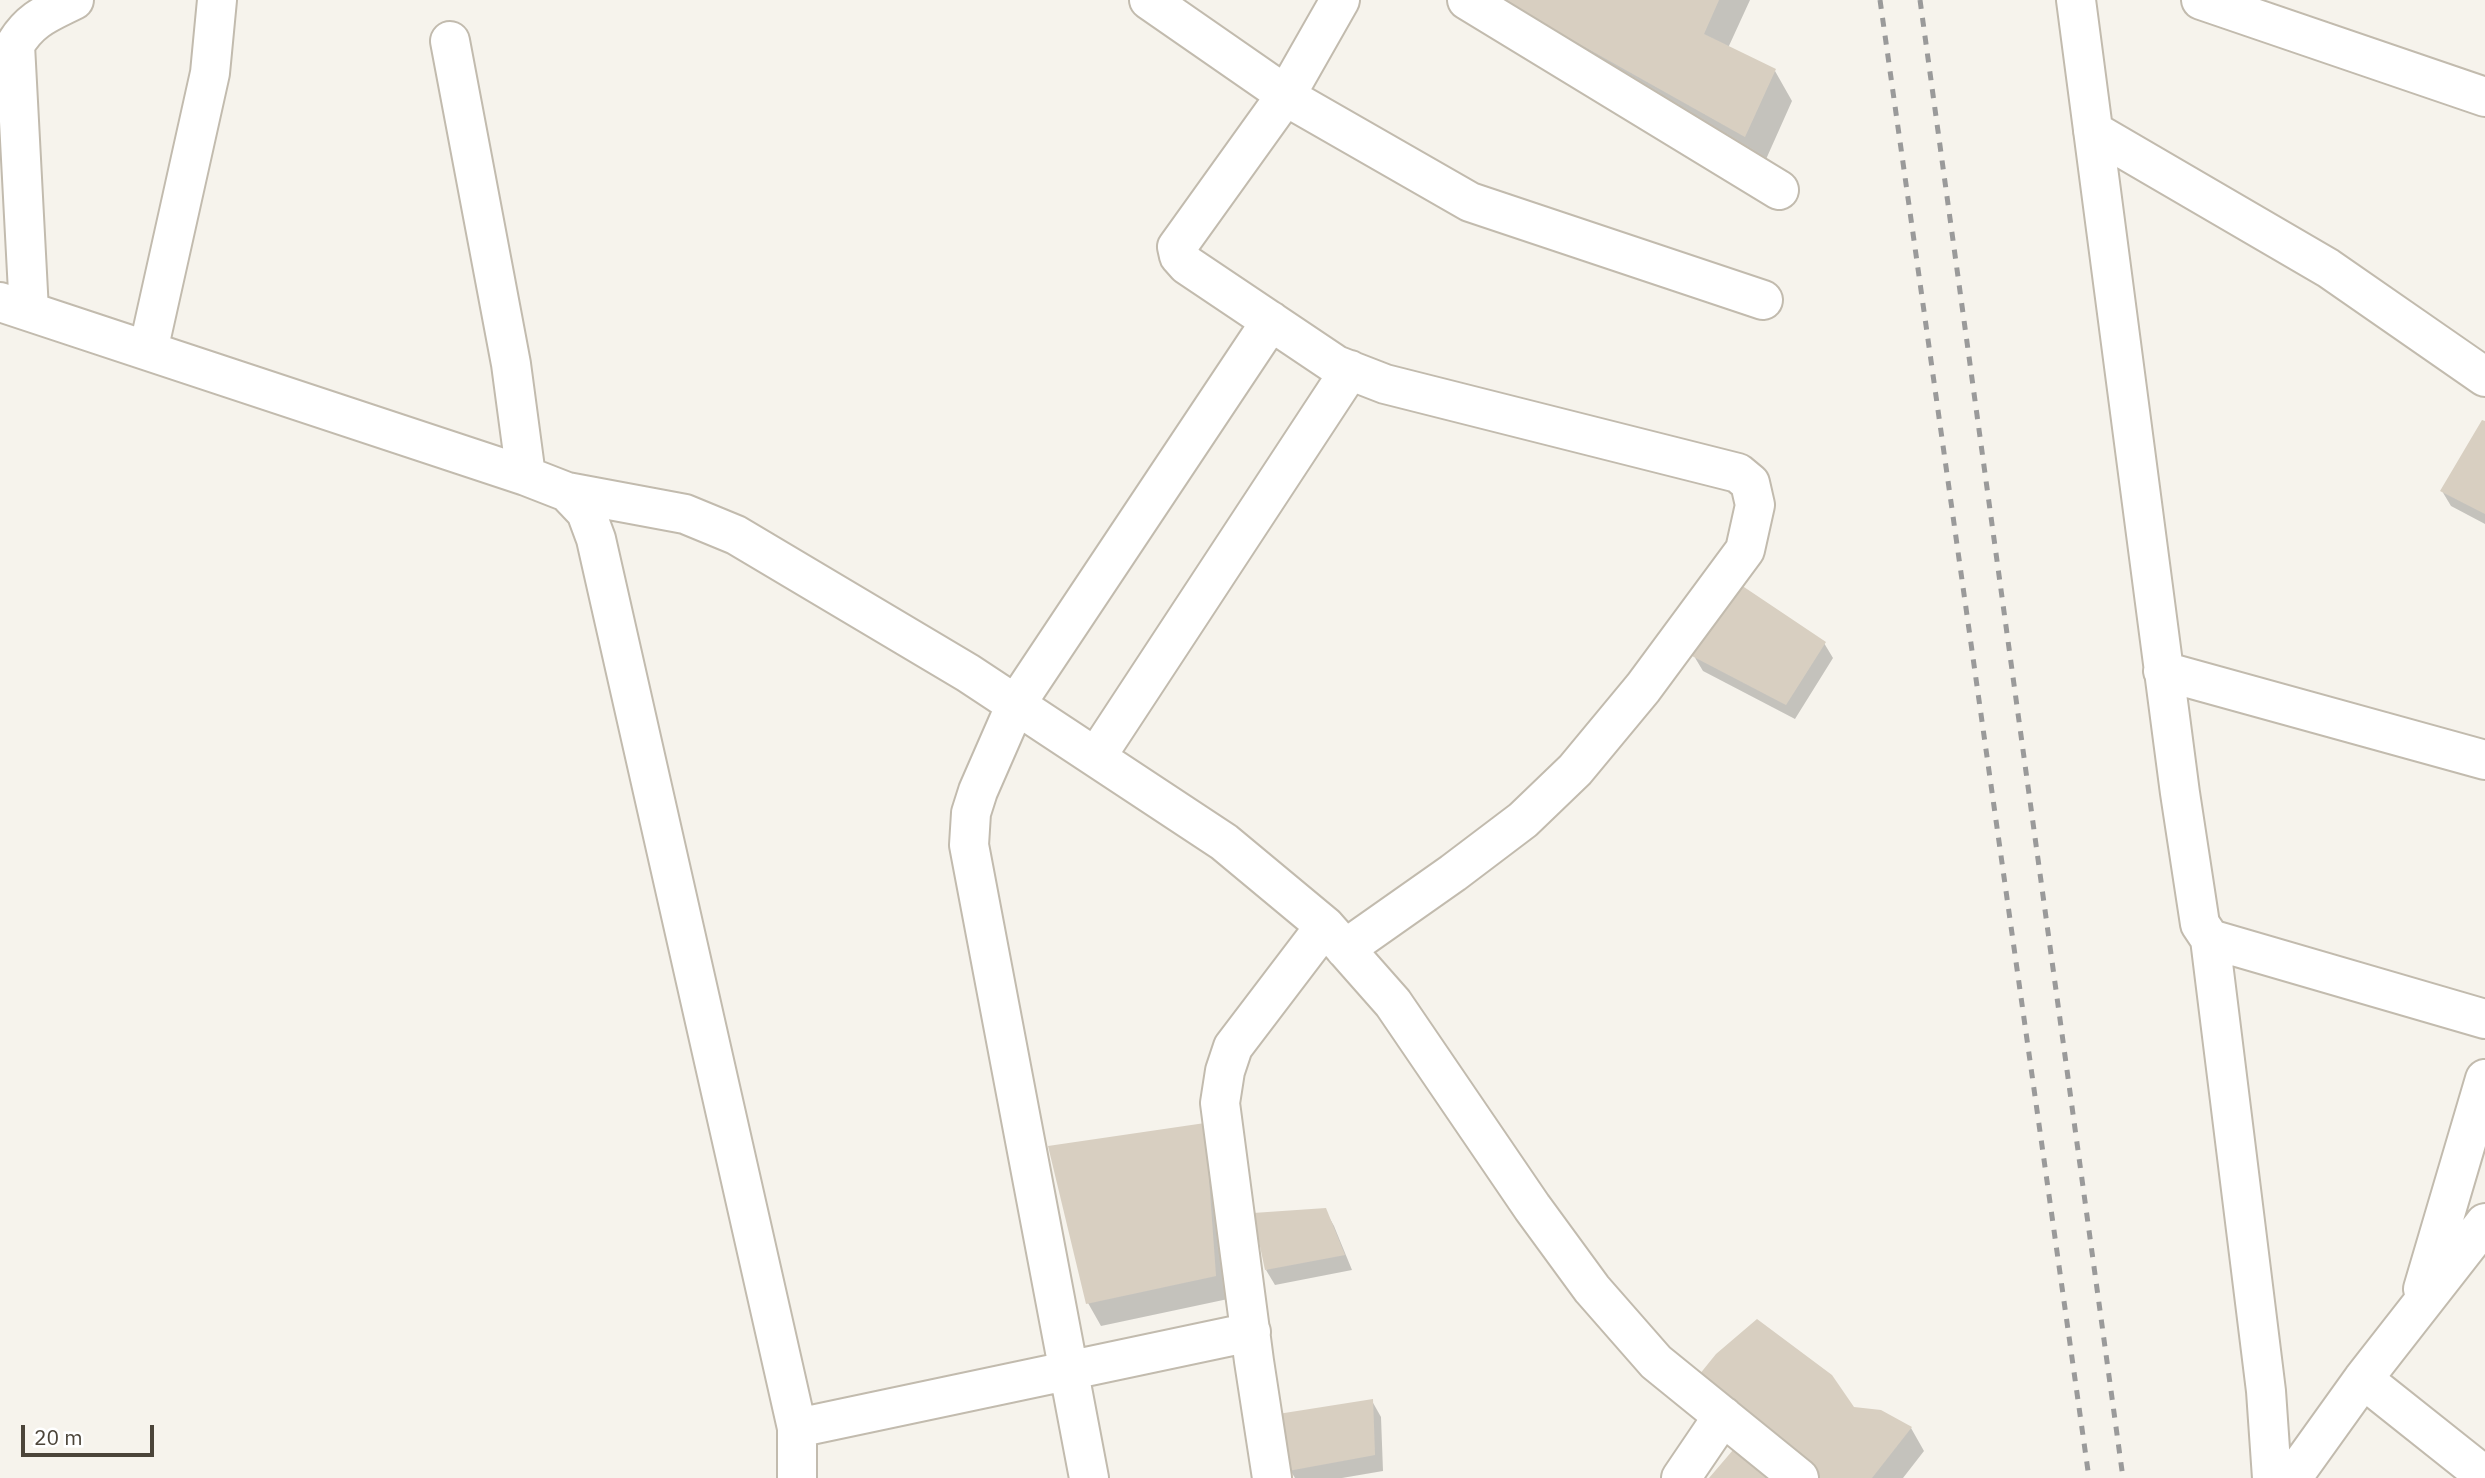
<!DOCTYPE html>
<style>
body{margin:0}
#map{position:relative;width:2485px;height:1478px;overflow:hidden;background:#f6f3ec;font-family:"IBM Plex Sans",sans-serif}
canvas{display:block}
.scale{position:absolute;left:21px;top:1425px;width:133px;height:32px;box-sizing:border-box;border:4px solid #4b4439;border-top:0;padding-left:9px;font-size:21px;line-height:24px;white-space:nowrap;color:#4b4439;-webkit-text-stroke:5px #fff;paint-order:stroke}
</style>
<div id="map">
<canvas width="2485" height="1478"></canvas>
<div class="scale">20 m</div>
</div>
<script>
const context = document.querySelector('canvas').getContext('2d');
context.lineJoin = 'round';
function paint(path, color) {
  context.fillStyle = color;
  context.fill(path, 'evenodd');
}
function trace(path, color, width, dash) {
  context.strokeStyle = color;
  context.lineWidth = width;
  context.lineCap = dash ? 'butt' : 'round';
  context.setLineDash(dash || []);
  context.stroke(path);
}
paint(new Path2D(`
 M 1466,0 L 1750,0 L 1728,48 L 1775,71 L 1792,101 L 1763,166 Z
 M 2485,423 L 2485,524 L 2451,506 L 2442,491 Z
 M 1824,643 L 1833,658 L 1795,719 L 1703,671 L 1694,656 Z
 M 1204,1124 L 1228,1299 L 1101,1326 L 1088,1303 Z
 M 1325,1210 L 1334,1226 L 1352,1270 L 1275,1285 L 1266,1270 Z
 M 1372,1401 L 1381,1417 L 1383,1471 L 1342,1478 L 1295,1478 L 1290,1470 Z
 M 1853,1408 L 1880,1412 L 1911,1428 L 1924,1451 L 1903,1478 L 1807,1478 Z`), '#0003');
paint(new Path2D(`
 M 1501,0 L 1719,0 L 1704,34 L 1776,69 L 1745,137 Z
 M 2482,420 L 2485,421 L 2485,514 L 2440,491 Z
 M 1738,583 L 1826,642 L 1786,705 L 1692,656 Z
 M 1205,1123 L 1216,1276 L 1086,1304 L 1048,1146 Z
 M 1326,1208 L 1345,1255 L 1265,1270 L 1253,1213 Z
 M 1757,1319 L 1832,1375 L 1854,1407 L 1881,1410 L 1912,1427 L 1872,1478 L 1818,1478 L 1699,1375 L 1716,1354 Z
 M 1373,1399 L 1375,1455 L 1288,1471 L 1278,1414 Z
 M 1733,1450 L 1774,1478 L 1709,1478 Z`), '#d8cfc1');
const minor = new Path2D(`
 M 1149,0 L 1299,104 L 1470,202 L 1763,300
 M 1340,0 L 1286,95 L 1177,247 L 1179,256 L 1187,265 L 1336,365 L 1385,384 L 1738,473 L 1750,483 L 1755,505 L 1745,550 L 1643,688 L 1575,770 L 1523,820 L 1453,873 L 1345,949
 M 1467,0 L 1779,190
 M 2076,0 L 2180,793 L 2200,924 L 2210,939 L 2485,1019
 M 2201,0 L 2485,97
 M 450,41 L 511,364 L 526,476
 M 2093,131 L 2328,268 L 2485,377
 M 0,302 L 526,476 L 567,492 L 685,514 L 736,535 L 968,673 L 1224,842 L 1325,926 L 1393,1003 L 1532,1207 L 1592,1289 L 1656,1362 L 1799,1478
 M 29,311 L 15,45 C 30,19 48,13 74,0
 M 148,351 L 210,73 L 217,0
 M 567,492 L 586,512 L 596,539 L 797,1428 L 797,1478
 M 2163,671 L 2485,760
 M 1096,757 L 1350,370
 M 2210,939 L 2266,1391 L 2272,1478
 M 2423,1289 L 2485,1079
 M 2363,1379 L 2485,1476
 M 797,1428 L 1251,1332
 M 1089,1478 L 969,845 L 971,813 L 978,791 L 1016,704 L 1271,321
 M 1272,1478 L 1254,1361 L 1220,1103 L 1225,1071 L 1233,1047 L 1325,926
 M 1681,1478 L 1723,1416
 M 2292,1478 L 2363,1379 L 2485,1223`);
trace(minor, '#c2bbae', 42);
trace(minor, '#fff', 38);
trace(new Path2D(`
 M 1880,0 L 2089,1478
 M 1920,0 L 2123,1478`), '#9a9a9a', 5, [9, 9]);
</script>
